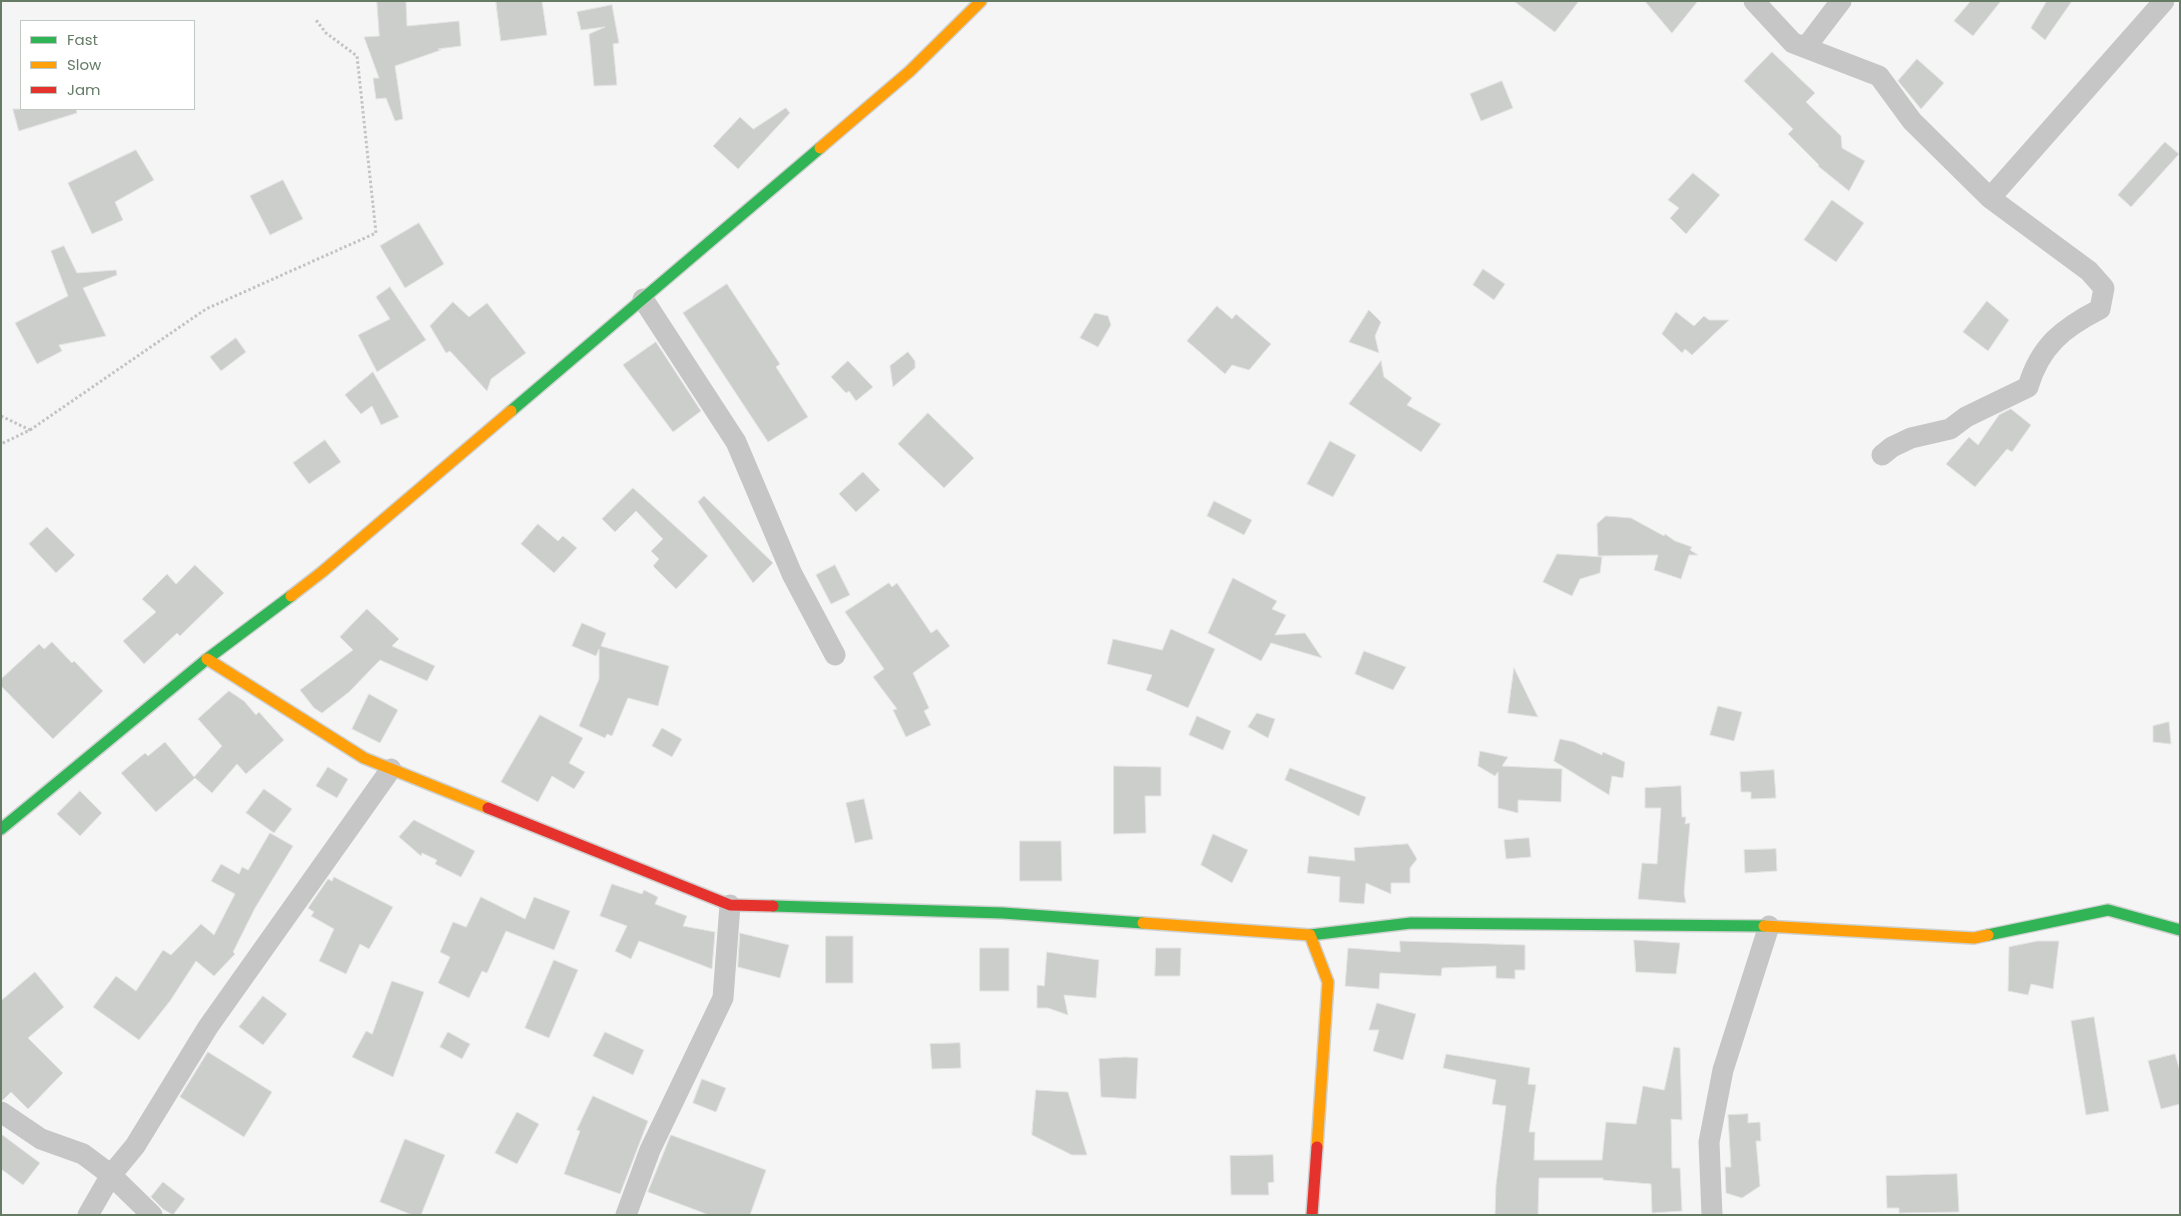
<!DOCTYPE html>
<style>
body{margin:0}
#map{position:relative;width:2181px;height:1216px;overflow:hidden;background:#f5f5f5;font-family:Poppins,sans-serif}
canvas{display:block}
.frame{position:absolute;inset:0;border:2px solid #657b66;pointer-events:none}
.legend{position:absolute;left:20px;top:20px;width:175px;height:90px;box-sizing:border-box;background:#fff;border:1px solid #c1cac2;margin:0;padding:6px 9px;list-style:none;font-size:15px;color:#657b66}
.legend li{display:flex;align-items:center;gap:10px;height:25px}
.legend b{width:25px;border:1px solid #c1cac2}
</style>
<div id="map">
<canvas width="2181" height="1216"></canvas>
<div class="frame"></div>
<ul class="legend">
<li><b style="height:6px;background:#30b455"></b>Fast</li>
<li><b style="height:6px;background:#ff9f0a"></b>Slow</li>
<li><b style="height:6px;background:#e5322d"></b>Jam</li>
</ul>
</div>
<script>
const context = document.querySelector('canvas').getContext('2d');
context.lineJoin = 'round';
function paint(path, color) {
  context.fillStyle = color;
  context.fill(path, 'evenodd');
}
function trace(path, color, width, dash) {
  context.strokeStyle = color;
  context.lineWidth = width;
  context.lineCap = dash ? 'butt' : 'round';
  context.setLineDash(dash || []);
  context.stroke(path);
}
const building = new Path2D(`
 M 377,1 L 406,1 L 407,26 L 459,21 L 461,46 L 438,49 L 441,50 L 395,66 L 403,119 L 395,121 L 386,98 L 376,99 L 373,78 L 379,78 L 364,37 L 379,36 Z
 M 496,1 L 542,1 L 547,35 L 501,41 Z
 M 1514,1 L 1579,1 L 1555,32 Z
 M 1645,1 L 1698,1 L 1672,33 Z
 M 1971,1 L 2001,1 L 1973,36 L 1954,21 Z
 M 2047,1 L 2072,1 L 2045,40 L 2031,28 Z
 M 612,5 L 619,43 L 613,44 L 617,85 L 594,86 L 589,34 L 605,27 L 581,30 L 577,12 Z
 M 1772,52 L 1815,93 L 1806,102 L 1841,136 L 1842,148 L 1865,161 L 1849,191 L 1818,166 L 1819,165 L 1788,134 L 1793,129 L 1744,81 Z
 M 1917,59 L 1944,83 L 1921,109 L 1898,81 Z
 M 1502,81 L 1513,108 L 1481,121 L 1470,94 Z
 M 786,108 L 790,113 L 738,169 L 713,146 L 740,117 L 753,129 Z
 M 13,109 L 76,109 L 77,113 L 19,131 Z
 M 2165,142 L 2179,154 L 2131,207 L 2118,195 Z
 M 136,150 L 154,180 L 115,202 L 123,220 L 92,234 L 68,183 Z
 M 1693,173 L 1720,195 L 1686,234 L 1670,218 L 1679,208 L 1668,200 Z
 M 283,180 L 303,219 L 270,235 L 250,196 Z
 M 1832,200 L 1864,223 L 1836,262 L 1804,240 Z
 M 419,223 L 444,264 L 405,288 L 380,246 Z
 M 64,246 L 77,273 L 116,270 L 117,275 L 83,288 L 106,336 L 59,345 L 62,351 L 37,364 L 15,323 L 68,296 L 51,251 Z
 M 1483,269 L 1505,284 L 1494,300 L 1473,285 Z
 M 727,284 L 780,364 L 776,367 L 808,417 L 768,442 L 683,313 Z
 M 390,287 L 426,340 L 377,372 L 358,335 L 390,319 L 376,297 Z
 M 1987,301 L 2009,320 L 1988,351 L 1963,332 Z
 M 453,302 L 469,317 L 487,303 L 526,353 L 491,379 L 487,391 L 450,351 L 446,353 L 430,326 Z
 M 1217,306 L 1232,319 L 1236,314 L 1271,344 L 1249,370 L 1232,365 L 1225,374 L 1187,341 Z
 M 1369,310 L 1381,322 L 1375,336 L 1379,353 L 1349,342 Z
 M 1676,312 L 1694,326 L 1704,316 L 1709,320 L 1729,320 L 1692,355 L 1685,349 L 1682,353 L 1662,334 Z
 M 1095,313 L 1108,316 L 1111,325 L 1098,347 L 1080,338 Z
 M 236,338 L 246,352 L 221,371 L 210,357 Z
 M 656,342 L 701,411 L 673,432 L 623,365 Z
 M 908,352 L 915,361 L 915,368 L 893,387 L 890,366 Z
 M 848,361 L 873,387 L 856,401 L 849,391 L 846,393 L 831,377 Z
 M 1381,361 L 1384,377 L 1412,398 L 1407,405 L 1441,424 L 1421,452 L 1349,404 Z
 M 373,372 L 399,417 L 381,425 L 372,406 L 361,414 L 345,395 Z
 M 2011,409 L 2031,425 L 2012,452 L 2007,449 L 1975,487 L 1946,464 L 1969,437 L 1978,445 L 1999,415 Z
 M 928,413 L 974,458 L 944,488 L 898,444 Z
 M 325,440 L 341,462 L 309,484 L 293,463 Z
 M 1330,441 L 1356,455 L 1333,497 L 1307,484 Z
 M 863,472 L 880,490 L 856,512 L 839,494 Z
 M 633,488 L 708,556 L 676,589 L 653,566 L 659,559 L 651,551 L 663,539 L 636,511 L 615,532 L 602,519 Z
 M 704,496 L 773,563 L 753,583 L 698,502 Z
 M 1214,501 L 1252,520 L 1244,535 L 1207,516 Z
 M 1606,516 L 1631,518 L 1664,536 L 1665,534 L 1675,541 L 1692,547 L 1690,550 L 1698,555 L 1689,555 L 1681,579 L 1654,570 L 1658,555 L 1598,556 L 1597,524 Z
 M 538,524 L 558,541 L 563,536 L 577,548 L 554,573 L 521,544 Z
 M 47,527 L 75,555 L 56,573 L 29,544 Z
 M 1557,554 L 1602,557 L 1600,573 L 1580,579 L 1572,596 L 1543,582 Z
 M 195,565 L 224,593 L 180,636 L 177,633 L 144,664 L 123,641 L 156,612 L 142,599 L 167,574 L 176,584 Z
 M 835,565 L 850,595 L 831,604 L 816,575 Z
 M 1233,578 L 1277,601 L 1272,609 L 1286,615 L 1275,635 L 1305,633 L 1322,658 L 1271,643 L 1261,661 L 1208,633 Z
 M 889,583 L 892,587 L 897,583 L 931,633 L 937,629 L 950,646 L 913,673 L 929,708 L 924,711 L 931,725 L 906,737 L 893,710 L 897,709 L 873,677 L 884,669 L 845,612 Z
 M 367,609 L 399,639 L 392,646 L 435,666 L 427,681 L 380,660 L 349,692 L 322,713 L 314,708 L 300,690 L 353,650 L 340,637 Z
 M 582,623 L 606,633 L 601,646 L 669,666 L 658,706 L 628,698 L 612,736 L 607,734 L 605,738 L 579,726 L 599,679 L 599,649 L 596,656 L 572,646 Z
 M 1171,629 L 1215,649 L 1188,708 L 1146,690 L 1152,675 L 1107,664 L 1113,639 L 1162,650 Z
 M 52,642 L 72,663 L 74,661 L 103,691 L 53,739 L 1,686 L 1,679 L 39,644 L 44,649 Z
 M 1364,651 L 1406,667 L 1393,690 L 1355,674 Z
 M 1514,668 L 1538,717 L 1508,713 Z
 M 229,691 L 244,701 L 256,715 L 259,712 L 284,740 L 246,774 L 237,764 L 212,793 L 195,778 L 156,812 L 121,773 L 145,753 L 148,756 L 165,742 L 194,777 L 222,746 L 198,719 Z
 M 369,694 L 398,710 L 380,743 L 352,729 Z
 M 1718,706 L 1742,712 L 1734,741 L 1710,735 Z
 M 1257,713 L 1275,719 L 1268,738 L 1248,727 Z
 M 540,715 L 583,738 L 569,763 L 585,772 L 574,789 L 552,776 L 538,802 L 501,782 Z
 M 1197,716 L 1231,731 L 1223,750 L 1189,735 Z
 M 2169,722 L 2171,744 L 2153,742 L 2153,726 Z
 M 662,728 L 682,739 L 672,757 L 652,746 Z
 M 1560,739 L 1574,742 L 1602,755 L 1603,752 L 1625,762 L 1623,778 L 1612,776 L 1609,795 L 1554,761 Z
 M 1480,751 L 1508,757 L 1502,766 L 1562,769 L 1561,802 L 1518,800 L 1518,813 L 1498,808 L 1498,772 L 1495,776 L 1478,766 Z
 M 1114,766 L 1161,767 L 1161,796 L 1145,796 L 1146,833 L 1114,834 Z
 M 328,767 L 348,779 L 337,798 L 316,786 Z
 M 1290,768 L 1366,797 L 1359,816 L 1285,780 Z
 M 1774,770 L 1776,798 L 1751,799 L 1751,792 L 1741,792 L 1740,772 Z
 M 1681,786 L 1682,817 L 1686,817 L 1685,824 L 1690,823 L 1684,893 L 1686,903 L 1638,899 L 1642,863 L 1657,864 L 1661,808 L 1645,808 L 1645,788 Z
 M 264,789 L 292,809 L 274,833 L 246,813 Z
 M 80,791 L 102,813 L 80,836 L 57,814 Z
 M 864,799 L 873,839 L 855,843 L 846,803 Z
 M 414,820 L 475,851 L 461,877 L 435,864 L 437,860 L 422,853 L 421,856 L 399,837 Z
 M 270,833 L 293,846 L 255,908 L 233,952 L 235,954 L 214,976 L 196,961 L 170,1001 L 139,1040 L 93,1007 L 116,976 L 136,991 L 163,950 L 171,955 L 201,924 L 214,935 L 235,894 L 211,881 L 221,864 L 239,874 L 242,867 L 248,870 Z
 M 1213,834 L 1248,850 L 1232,883 L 1201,865 Z
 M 1529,838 L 1531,857 L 1506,859 L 1504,840 Z
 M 1020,841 L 1061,841 L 1062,881 L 1020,881 Z
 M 1408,844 L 1417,859 L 1410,868 L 1410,883 L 1391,883 L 1391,894 L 1366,883 L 1364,904 L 1339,902 L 1340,877 L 1307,873 L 1309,856 L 1355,861 L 1354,848 Z
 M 1776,849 L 1777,871 L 1745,873 L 1744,850 Z
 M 334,877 L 393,907 L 369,949 L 360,944 L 346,974 L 319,961 L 334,929 L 311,916 L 314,912 L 308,908 L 328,879 L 332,881 Z
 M 612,884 L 642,894 L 644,890 L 658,897 L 655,904 L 687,916 L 683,926 L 715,932 L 712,969 L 639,941 L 631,959 L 615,951 L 627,926 L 600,916 Z
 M 481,897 L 525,919 L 534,897 L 570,911 L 554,950 L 506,931 L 487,973 L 482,971 L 469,998 L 438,983 L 450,957 L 440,952 L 453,922 L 466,927 Z
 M 740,933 L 789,945 L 780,978 L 738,967 Z
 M 826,936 L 853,936 L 853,983 L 826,983 Z
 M 1634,940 L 1680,943 L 1676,974 L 1636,972 Z
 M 1400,941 L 1525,945 L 1525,970 L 1515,970 L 1515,979 L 1496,978 L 1496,966 L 1442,968 L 1441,976 L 1380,973 L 1379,989 L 1345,986 L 1348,948 L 1400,952 Z
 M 2038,941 L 2059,941 L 2053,989 L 2031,984 L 2028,995 L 2008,991 L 2009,947 Z
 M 980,948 L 1009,948 L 1009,991 L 980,991 Z
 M 1156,948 L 1181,948 L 1180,976 L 1155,976 Z
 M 1047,952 L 1099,960 L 1096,998 L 1064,995 L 1068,1015 L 1048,1008 L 1037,1008 L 1037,985 L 1044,986 Z
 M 554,960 L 578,970 L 549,1038 L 525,1028 Z
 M 35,972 L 64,1007 L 28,1038 L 63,1073 L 28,1109 L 11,1092 L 3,1100 L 1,1100 L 1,1001 Z
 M 392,981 L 424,992 L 393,1077 L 352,1057 L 366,1031 L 372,1034 Z
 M 263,996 L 287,1014 L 263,1045 L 239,1027 Z
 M 1377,1003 L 1416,1014 L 1403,1060 L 1373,1051 L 1379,1030 L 1369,1030 Z
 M 2094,1017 L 2109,1111 L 2086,1115 L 2071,1021 Z
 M 448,1032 L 470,1044 L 462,1059 L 440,1047 Z
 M 605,1032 L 644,1050 L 633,1075 L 593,1056 Z
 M 960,1043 L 961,1068 L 932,1069 L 930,1044 Z
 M 1674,1047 L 1680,1048 L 1682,1120 L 1671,1119 L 1672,1168 L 1680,1168 L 1682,1211 L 1652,1213 L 1651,1184 L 1603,1180 L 1603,1178 L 1539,1178 L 1538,1215 L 1495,1215 L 1496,1185 L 1506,1106 L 1492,1104 L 1496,1080 L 1443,1068 L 1446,1054 L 1530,1068 L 1528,1084 L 1536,1085 L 1529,1132 L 1535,1132 L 1534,1160 L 1602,1160 L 1606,1122 L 1636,1124 L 1643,1086 L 1664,1090 Z
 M 208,1052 L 272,1092 L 244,1137 L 180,1097 Z
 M 2175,1054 L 2180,1071 L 2180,1104 L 2161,1109 L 2148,1061 Z
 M 1126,1057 L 1138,1058 L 1136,1099 L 1101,1097 L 1099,1059 Z
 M 702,1079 L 726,1088 L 716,1112 L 693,1103 Z
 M 1036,1090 L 1068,1092 L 1087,1155 L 1072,1155 L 1032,1135 Z
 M 593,1096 L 648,1121 L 620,1194 L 564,1174 L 580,1131 L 577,1130 Z
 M 517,1112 L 539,1124 L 517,1164 L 495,1153 Z
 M 1748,1114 L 1748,1123 L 1760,1122 L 1761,1141 L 1756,1141 L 1760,1186 L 1742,1198 L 1726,1193 L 1725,1167 L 1731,1167 L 1728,1115 Z
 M 1,1134 L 40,1163 L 23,1185 L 1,1169 Z
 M 671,1135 L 766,1170 L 750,1215 L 709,1215 L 648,1192 Z
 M 405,1139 L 445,1155 L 421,1215 L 412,1215 L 380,1202 Z
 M 1273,1155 L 1274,1182 L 1268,1183 L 1269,1195 L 1231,1195 L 1230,1156 Z
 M 1957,1174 L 1959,1212 L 1899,1213 L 1899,1208 L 1887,1208 L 1886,1176 Z
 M 163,1182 L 185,1199 L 173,1215 L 163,1209 L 151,1197 Z`);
paint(building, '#cccecc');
trace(building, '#e4e4e4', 1);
const fast = new Path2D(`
 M 511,411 L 820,148
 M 1,829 L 207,659 L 291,596
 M 773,906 L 1003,913 L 1143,923
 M 1310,935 L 1411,923 L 1764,926
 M 1988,935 L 2108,910 L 2180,930`);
const slow = new Path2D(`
 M 820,148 L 910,71 L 981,1
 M 291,596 L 322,572 L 511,411
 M 207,659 L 364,758 L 488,808
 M 1143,923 L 1310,935 L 1328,982 L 1317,1147
 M 1764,926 L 1974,938 L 1988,935`);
const jam = new Path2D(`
 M 488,808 L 730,905 L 773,906
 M 1312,1215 L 1317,1147`);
trace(fast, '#ced1cf', 14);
trace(slow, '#ced1cf', 14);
trace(jam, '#ced1cf', 14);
trace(new Path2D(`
 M 1,416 L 30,430 L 1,444
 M 30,430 L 206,309 L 376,233 L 357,56 L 326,33 L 316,20`), '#c1c4c2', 3, [2.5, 2.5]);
trace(new Path2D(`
 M 1754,1 L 1793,43 L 1879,76 L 1912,121 L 1990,198 L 2089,271 L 2104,288 L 2100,309 C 2063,328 2040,346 2028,387 L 1966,417 L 1950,429 L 1911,438 L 1892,447 L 1882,455
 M 1793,43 L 1806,47 L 1841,1
 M 1990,198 L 2164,1
 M 643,299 L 736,442 L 792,574 L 835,655
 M 1,1112 L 41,1139 L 83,1154 L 111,1175 L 152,1215
 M 88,1215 L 111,1175 L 135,1146 L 208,1027 L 391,769
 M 626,1215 L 650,1150 L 723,998 L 730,905
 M 1712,1215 L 1709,1142 L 1723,1070 L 1769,926`), '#c5c6c5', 21);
trace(fast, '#30b455', 11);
trace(slow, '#ff9f0a', 11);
trace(jam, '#e5322d', 11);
</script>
